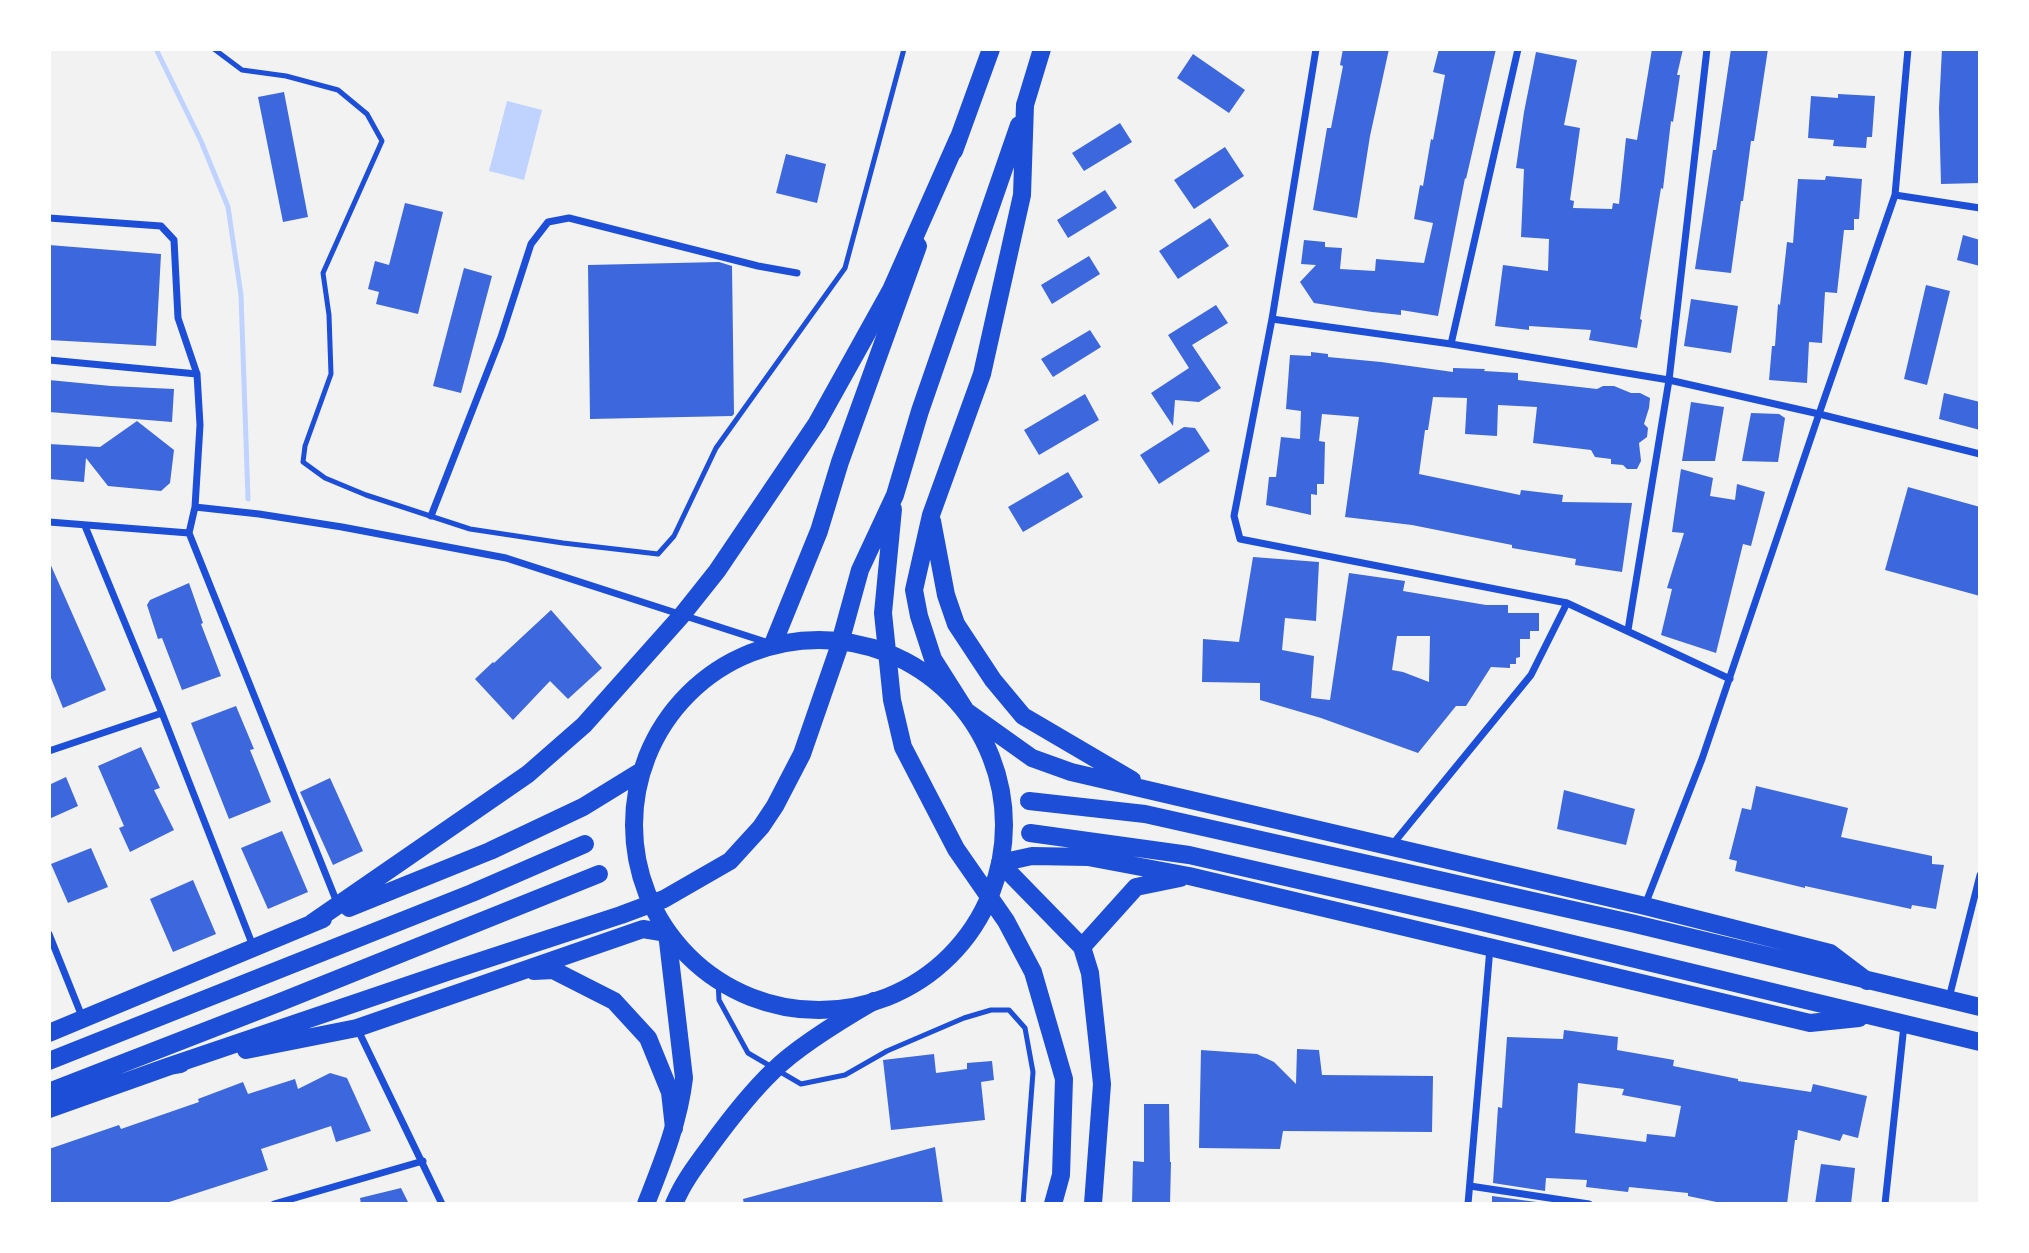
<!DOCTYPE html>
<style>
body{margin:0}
#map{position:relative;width:2029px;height:1253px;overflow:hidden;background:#f2f2f2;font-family:"Public Sans",sans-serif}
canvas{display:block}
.frame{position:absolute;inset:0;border:51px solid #fff;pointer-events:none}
</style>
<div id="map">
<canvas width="2029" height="1253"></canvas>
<div class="frame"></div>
</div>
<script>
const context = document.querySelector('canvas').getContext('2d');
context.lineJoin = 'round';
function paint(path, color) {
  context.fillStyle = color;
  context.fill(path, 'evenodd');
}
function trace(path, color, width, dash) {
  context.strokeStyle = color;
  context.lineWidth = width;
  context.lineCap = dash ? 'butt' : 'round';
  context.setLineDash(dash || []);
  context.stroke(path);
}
paint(new Path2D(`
 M 507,101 L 542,110 L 524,180 L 489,171 Z`), '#bfd3fe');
trace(new Path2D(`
 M 156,49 L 201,141 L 228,207 L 241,295 L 248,499`), '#bfd3fe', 5);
paint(new Path2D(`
 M 1343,49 L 1389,49 L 1370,136 L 1357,218 L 1313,210 L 1327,128 L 1331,128 L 1343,66 L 1340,65 Z
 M 1439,49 L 1496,49 L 1466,179 L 1465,178 L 1438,316 L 1401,310 L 1401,315 L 1372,312 L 1314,303 L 1300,282 L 1316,265 L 1301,264 L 1304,240 L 1325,242 L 1325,247 L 1342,248 L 1340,269 L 1375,271 L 1376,259 L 1424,263 L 1433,223 L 1414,219 L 1420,185 L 1423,186 L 1431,139 L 1433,140 L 1445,75 L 1433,72 Z
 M 1652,49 L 1683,49 L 1677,75 L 1680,75 L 1673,122 L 1671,121 L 1663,189 L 1661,188 L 1640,319 L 1642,320 L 1637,348 L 1589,340 L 1591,330 L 1529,326 L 1529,330 L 1495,326 L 1503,265 L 1548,271 L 1549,239 L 1521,237 L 1524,169 L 1516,168 L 1524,112 L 1536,52 L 1577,60 L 1564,125 L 1580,128 L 1570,200 L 1574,201 L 1573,208 L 1612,209 L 1613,203 L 1619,204 L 1626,138 L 1637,140 Z
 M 1731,49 L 1768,49 L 1754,141 L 1751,141 L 1743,201 L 1741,201 L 1731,273 L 1695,269 L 1713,150 L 1716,150 Z
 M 1942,49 L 1980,49 L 1980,183 L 1941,184 L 1939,108 Z
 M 1193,54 L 1245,90 L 1229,113 L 1177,78 Z
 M 284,92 L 308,217 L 283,222 L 258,97 Z
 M 1838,94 L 1875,96 L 1872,137 L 1867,137 L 1866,148 L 1833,146 L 1834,140 L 1808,138 L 1811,96 L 1838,98 Z
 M 1120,123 L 1132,142 L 1084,171 L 1072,153 Z
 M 1225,147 L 1244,176 L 1194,209 L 1174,180 Z
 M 786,154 L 826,164 L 817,203 L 776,193 Z
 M 1826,176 L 1862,179 L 1859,219 L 1854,219 L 1854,230 L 1844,230 L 1837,293 L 1825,292 L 1822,343 L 1809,342 L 1807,383 L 1769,380 L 1772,346 L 1775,346 L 1778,304 L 1780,305 L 1787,242 L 1793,243 L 1798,179 L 1825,180 Z
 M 1105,190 L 1117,208 L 1068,238 L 1057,220 Z
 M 405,203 L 443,212 L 418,314 L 376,304 L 379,292 L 368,289 L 375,261 L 389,265 Z
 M 1210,218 L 1229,246 L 1178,279 L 1159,251 Z
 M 1963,235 L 1980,240 L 1980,266 L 1957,260 Z
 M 49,245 L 161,254 L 156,346 L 49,340 Z
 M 1089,256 L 1100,274 L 1052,304 L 1041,285 Z
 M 719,262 L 732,266 L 734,414 L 732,416 L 590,419 L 588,265 Z
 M 464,268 L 492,276 L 461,393 L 433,386 Z
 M 1926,285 L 1950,291 L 1927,385 L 1904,379 Z
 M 1691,299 L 1738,306 L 1731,353 L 1684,346 Z
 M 1216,305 L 1228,323 L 1192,345 L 1221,388 L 1199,402 L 1175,400 L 1173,426 L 1151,393 L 1189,368 L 1168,335 Z
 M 1090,330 L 1101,347 L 1053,377 L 1041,359 Z
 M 1311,352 L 1328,354 L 1328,357 L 1381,362 L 1453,372 L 1453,368 L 1485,369 L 1484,371 L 1518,373 L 1518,380 L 1597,389 L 1603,386 L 1614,386 L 1631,393 L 1640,393 L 1650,398 L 1649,408 L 1644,424 L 1648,428 L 1647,437 L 1639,443 L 1641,461 L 1637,469 L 1627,469 L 1623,465 L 1611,464 L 1611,459 L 1595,457 L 1591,450 L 1533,443 L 1537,407 L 1498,405 L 1497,436 L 1465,434 L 1467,398 L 1433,397 L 1428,430 L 1425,430 L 1419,474 L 1520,495 L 1521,490 L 1563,495 L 1562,502 L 1632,503 L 1622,572 L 1575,565 L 1576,559 L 1512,548 L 1512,545 L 1412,525 L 1345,517 L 1359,417 L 1322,414 L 1319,441 L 1325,442 L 1324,484 L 1317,484 L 1317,495 L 1311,494 L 1311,515 L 1266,505 L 1269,477 L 1276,477 L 1281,437 L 1300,439 L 1301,411 L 1286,409 L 1290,355 L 1311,356 Z
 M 49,380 L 111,386 L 174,389 L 172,422 L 49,412 Z
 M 1944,393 L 1980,402 L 1980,430 L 1939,419 Z
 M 1085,394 L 1099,420 L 1039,455 L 1024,430 Z
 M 1691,402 L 1724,407 L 1715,461 L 1682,461 Z
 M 1751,413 L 1779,414 L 1785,418 L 1778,462 L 1742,461 Z
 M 137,421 L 174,450 L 170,483 L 161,491 L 108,486 L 86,458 L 84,482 L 49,479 L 49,444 L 100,447 Z
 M 1184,427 L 1195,428 L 1210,451 L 1159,484 L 1140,455 Z
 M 1681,469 L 1713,478 L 1710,496 L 1735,500 L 1737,484 L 1765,492 L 1751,546 L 1743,544 L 1716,653 L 1661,635 L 1672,589 L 1667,588 L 1684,533 L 1672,532 Z
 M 1068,472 L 1083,497 L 1023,532 L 1008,507 Z
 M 1908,487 L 1980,507 L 1980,596 L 1885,570 Z
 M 1253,557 L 1319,562 L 1316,621 L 1285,618 L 1282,650 L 1314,656 L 1311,698 L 1330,700 L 1349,573 L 1405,581 L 1403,591 L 1486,605 L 1508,605 L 1508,613 L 1539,613 L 1539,631 L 1530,631 L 1530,639 L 1520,639 L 1520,657 L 1516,658 L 1516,664 L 1510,664 L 1510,668 L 1491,667 L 1466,706 L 1456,706 L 1418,753 L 1321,718 L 1260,700 L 1260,683 L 1202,682 L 1203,639 L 1239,642 ZM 1397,636 L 1430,636 L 1429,682 L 1403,672 L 1392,670 Z
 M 49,561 L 106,690 L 63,708 L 49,673 Z
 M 189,583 L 203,623 L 201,624 L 221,676 L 182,690 L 162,638 L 158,639 L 147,605 L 150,600 Z
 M 551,610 L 602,668 L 568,699 L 550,681 L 513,720 L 475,679 L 493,662 L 494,663 Z
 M 236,706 L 254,749 L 250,750 L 271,802 L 229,819 L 191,723 Z
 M 141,747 L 160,788 L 154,790 L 174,830 L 130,852 L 119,828 L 124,826 L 98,766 Z
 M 66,777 L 78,806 L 49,819 L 49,785 Z
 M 330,778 L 363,851 L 333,865 L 300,792 Z
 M 1756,786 L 1848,808 L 1841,837 L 1932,856 L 1932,864 L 1944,865 L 1936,909 L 1912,905 L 1911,909 L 1805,886 L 1805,888 L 1735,871 L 1737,861 L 1729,859 L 1742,808 L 1751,810 Z
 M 1564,790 L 1635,809 L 1626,845 L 1557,829 Z
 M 282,831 L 308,892 L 268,909 L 241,848 Z
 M 91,848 L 108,887 L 68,903 L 51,864 Z
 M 193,880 L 216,934 L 173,952 L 150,899 Z
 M 1564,1030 L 1618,1037 L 1617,1050 L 1674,1060 L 1673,1066 L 1738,1079 L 1738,1081 L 1811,1092 L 1813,1084 L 1867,1096 L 1858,1138 L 1843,1134 L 1840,1141 L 1798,1130 L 1797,1140 L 1795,1140 L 1787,1204 L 1726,1204 L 1688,1196 L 1688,1193 L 1629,1187 L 1628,1192 L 1586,1187 L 1587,1180 L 1546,1178 L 1545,1191 L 1493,1183 L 1498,1107 L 1502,1108 L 1507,1037 L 1563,1039 ZM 1578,1083 L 1624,1089 L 1622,1095 L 1681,1106 L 1675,1137 L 1647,1134 L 1646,1142 L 1575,1133 Z
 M 1297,1049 L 1319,1050 L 1322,1075 L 1433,1076 L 1432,1132 L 1283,1131 L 1280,1149 L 1199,1148 L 1201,1050 L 1257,1054 L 1274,1062 L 1296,1084 Z
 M 934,1054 L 936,1073 L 967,1069 L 967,1063 L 992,1061 L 994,1080 L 981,1082 L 985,1120 L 891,1130 L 883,1060 Z
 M 330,1073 L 347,1078 L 371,1131 L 336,1142 L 331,1126 L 261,1149 L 268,1170 L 163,1204 L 49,1204 L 49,1149 L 119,1125 L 121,1129 L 199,1102 L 198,1099 L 243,1082 L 248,1094 L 295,1079 L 298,1089 Z
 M 1144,1104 L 1169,1104 L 1170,1162 L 1171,1162 L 1170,1204 L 1132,1204 L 1133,1161 L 1144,1162 Z
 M 935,1147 L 943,1204 L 744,1204 L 743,1199 Z
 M 1821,1164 L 1855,1168 L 1851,1204 L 1815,1204 Z
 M 401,1188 L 409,1204 L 361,1204 L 360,1198 Z
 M 1492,1196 L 1544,1203 L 1544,1204 L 1492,1204 Z`), '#3d67dc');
trace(new Path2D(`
 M 214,49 L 242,70 L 286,76 L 338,90 L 367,114 L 382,141 L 323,273 L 329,315 L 331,374 L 305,446 L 303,462 L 325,478 L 366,495 L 470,529 L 563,543 L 658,554 L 674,536 L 716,448 L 845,268 L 904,49
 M 718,981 L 719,1000 L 748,1053 L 801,1084 L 845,1075 L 887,1051 L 964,1018 L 991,1010 L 1009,1010 L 1025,1028 L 1033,1072 L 1023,1204`), '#1d4ed8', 5);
trace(new Path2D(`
 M 1316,49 L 1272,319 L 1234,516 L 1240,539 L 1567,603 L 1730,679
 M 1895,195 L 1980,208
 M 49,218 L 161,226 L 174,240 L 178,318 L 197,374 L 200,425 L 195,507 L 189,533 L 338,905
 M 1272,319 L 1451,344 L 1669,380 L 1819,414 L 1980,454
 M 1451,344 L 1518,49
 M 49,360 L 197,374
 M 195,507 L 259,514 L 342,527 L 506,558 L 772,644
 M 431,516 L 501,337 L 531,244 L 548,222 L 569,218 L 758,266 L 797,273
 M 49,522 L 189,533
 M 85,526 L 162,713 L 253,946
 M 1628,630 L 1669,380 L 1707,49
 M 49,751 L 162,713
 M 1392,845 L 1531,675 L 1567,603
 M 1645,905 L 1702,759 L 1819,414 L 1895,195 L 1908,49
 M 49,934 L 83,1019
 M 1949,998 L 1980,875
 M 357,1028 L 442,1204
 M 1470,1186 L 1589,1204
 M 274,1204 L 423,1161
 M 1468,1204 L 1490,948
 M 1885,1204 L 1904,1025`), '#1d4ed8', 7);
trace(new Path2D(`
 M 1025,105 L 1042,49
 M 954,151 L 991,49
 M 773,644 L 819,531 L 840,462 L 918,246
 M 1000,863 L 1082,947 L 1090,973 L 1102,1084 L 1093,1204
 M 646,1204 C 662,1163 679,1122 684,1078 L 667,933
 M 674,1204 C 683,1182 697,1164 711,1145 C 730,1119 750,1093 773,1071 C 798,1046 843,1019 874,1001`), '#1d4ed8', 18);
trace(new Path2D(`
 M 1025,105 L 1022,195 L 982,374 L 931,515 L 914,590 L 919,616 L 933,659 L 966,711 L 1032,758 L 1071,772 L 1645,906 L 1830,953 L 1867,981
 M 893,509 L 883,613 L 892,700 L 903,747 L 956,849 L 1006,921 L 1033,972 L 1064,1079 L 1061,1175 L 1053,1204
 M 932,521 L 946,595 L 956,624 L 993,680 L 1023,716 L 1132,780
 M634 825a185 185 0 1 1 370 0a185 185 0 1 1-370 0Z
 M 1029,801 L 1145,814 L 1631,923 L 1980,1007
 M 1030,833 L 1189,855 L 1465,918 L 1980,1042
 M 1000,863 L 1032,856 L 1088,857 L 1189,876 L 1810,1023 L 1859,1018
 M 349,908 L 490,851 L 583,807 L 640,772
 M 312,923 L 528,774 L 584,725 L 682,615 L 717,571 L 817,423 L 891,290 L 958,139
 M 1082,947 L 1136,887 L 1180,878
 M 534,971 L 553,970 L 614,1001 L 648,1038 L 670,1092 L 674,1128
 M 49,1033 L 323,919
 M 246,1050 L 357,1028 L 643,929 L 667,933
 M 49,1061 L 472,893 L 585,844
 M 170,1066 L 447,972 L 621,915 L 664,899 L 730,861 L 761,827 L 775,806 L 802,754 L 838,650 L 860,570 L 895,495 L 920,411 L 1019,125
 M 49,1092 L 278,1003 L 599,874
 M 49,1109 L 170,1066 L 181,1064`), '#1d4ed8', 18);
</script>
